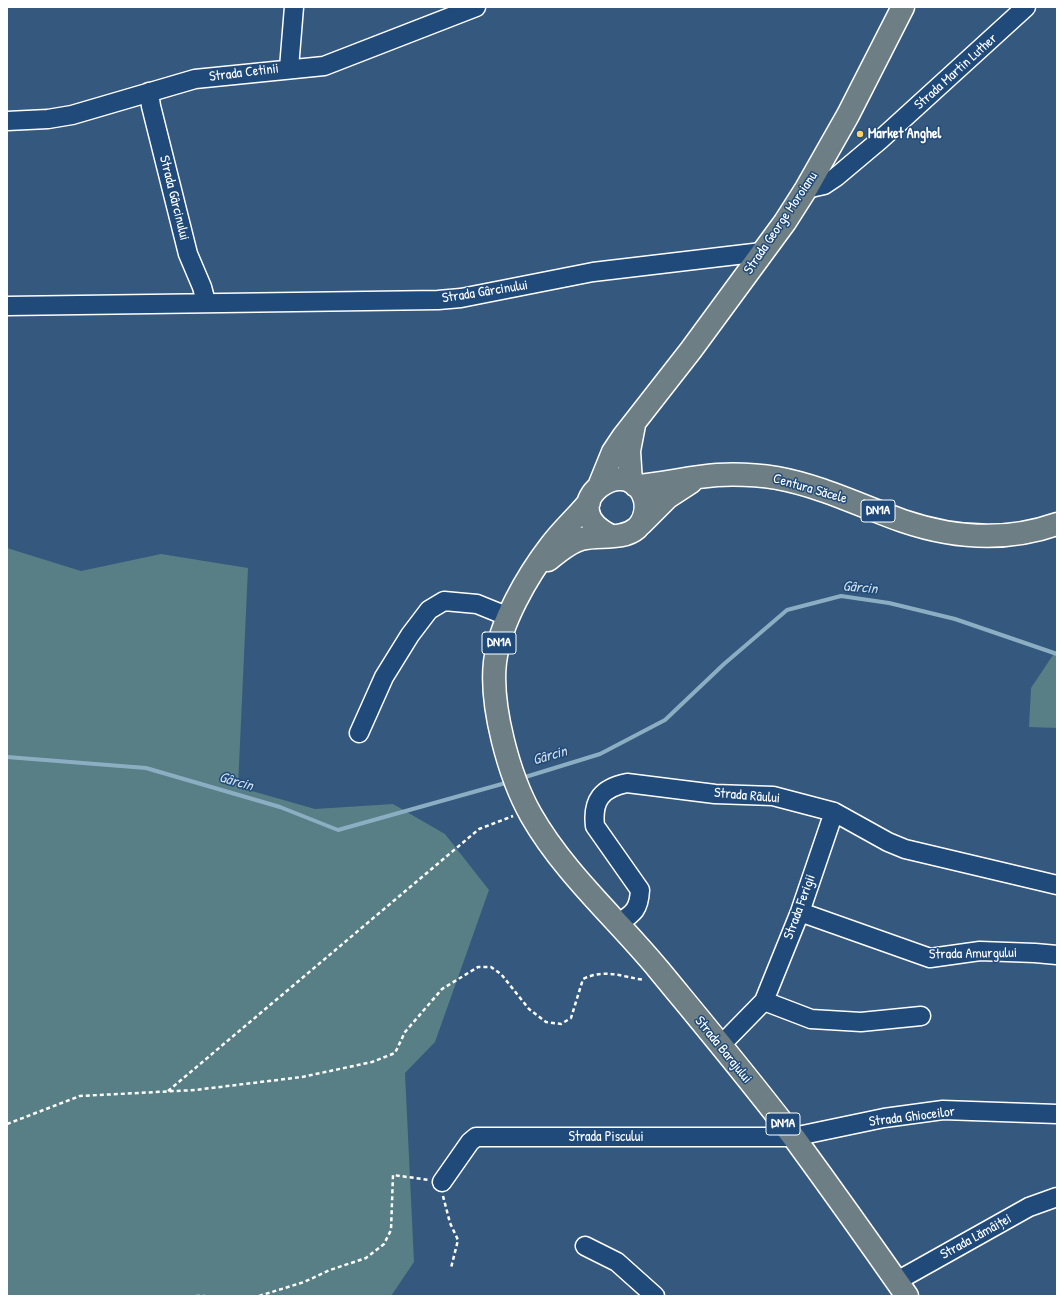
<!DOCTYPE html>
<meta charset="utf-8">
<style>
body{margin:0}
#map{position:relative;width:1064px;height:1303px;overflow:hidden;background:#35587e;font-family:"Patrick Hand",sans-serif}
canvas{display:block}
.frame{position:absolute;inset:0;border:8px solid #fff;pointer-events:none}
</style>
<div id="map">
<canvas width="1064" height="1303"></canvas>
<div class="frame"></div>
</div>
<script>
const context = document.querySelector('canvas').getContext('2d');
context.lineJoin = 'round';
function paint(path, color) {
  context.fillStyle = color;
  context.fill(path, 'evenodd');
}
function trace(path, color, width, dash) {
  context.strokeStyle = color;
  context.lineWidth = width;
  context.lineCap = dash ? 'butt' : 'round';
  context.setLineDash(dash || []);
  context.stroke(path);
}
function write(font, color, halo, rows, align = 'center') {
  context.font = font + ' "Patrick Hand",sans-serif';
  context.lineWidth = 3;
  context.setLineDash([]);
  context.textBaseline = 'middle';
  context.strokeStyle = halo;
  context.fillStyle = color;
  for (const [text, x, y, turn = 0] of rows) {
    context.save();
    context.translate(x, y);
    context.rotate((+turn || 0) * Math.PI / 180);
    context.textAlign = isNaN(turn) ? turn : align;
    if (halo) context.strokeText(text, 0, 0);
    context.fillText(text, 0, 0);
    context.restore();
  }
}
paint(new Path2D(`
 M 7,548 L 81,571 L 161,554 L 248,568 L 238,787 L 315,809 L 393,804 L 445,834 L 489,890 L 435,1042 L 405,1073 L 414,1262 L 391,1296 L 7,1296 Z
 M 1057,649 L 1057,728 L 1029,727 L 1031,688 Z`), '#577f85');
trace(new Path2D(`
 M 7,757 L 146,768 L 280,807 L 338,830 L 509,782
 M 522,778 L 600,754 L 665,720 L 724,664 L 787,610 L 841,596 L 889,603 L 955,619 L 1057,654`), '#8caec2', 4);
const minor = new Path2D(`
 M 289,68 L 294,7
 M 149,92 L 151,106 L 188,254 L 202,287 L 206,302
 M 7,121 L 48,119 L 72,115 L 195,79 L 324,66 L 476,7
 M 806,189 L 824,185 L 836,177 L 880,140 L 1026,7
 M 7,306 L 438,300 L 461,298 L 593,272 L 762,252
 M 359,733 L 384,677 L 410,635 L 429,610 L 444,601 L 477,604 L 509,617
 M 800,912 L 930,958 L 980,951 L 1035,953 L 1057,955
 M 619,923 C 634,913 639,909 640,890 L 595,826 C 592,800 602,788 627,783 L 715,794 L 773,796 L 834,812 L 888,842 L 905,849 L 1057,885
 M 764,1001 L 811,1019 L 861,1022 L 921,1016
 M 720,1046 L 764,1001 L 800,912 L 834,812
 M 442,1182 L 470,1142 L 476,1137 L 793,1137 L 884,1118 L 943,1110 L 1057,1114
 M 585,1246 L 617,1262 L 655,1296
 M 897,1281 L 1029,1207 L 1057,1197`);
const major = new Path2D(`
 M 631,482 L 629,451 L 634,425
 M 600,484 L 613,452 L 623,437 L 691,350 L 785,222 L 806,189 L 848,115 L 903,7
 M 636,486 C 663,484 690,477 717,475 C 737,474 758,475 777,478 C 821,486 861,506 903,521 C 953,538 1006,542 1057,524
 M 589,502 C 577,517 562,530 551,545 C 527,576 500,623 495,662 C 490,706 509,776 531,815 C 564,873 617,919 659,970 C 705,1026 752,1082 795,1139 C 833,1191 870,1243 907,1296
 M 641,524 L 668,497 L 691,482
 M 548,560 C 558,552 569,542 581,539 C 599,534 622,541 637,528 C 644,521 647,510 645,500 C 631,448 548,505 611,536`);
trace(minor, '#fff', 21);
trace(major, '#fff', 25);
trace(new Path2D(`
 M 168,1091 L 479,829 L 513,816
 M 7,1124 L 80,1096 L 195,1090 L 302,1077 L 372,1062 L 395,1053 L 405,1032 L 442,989 L 478,967 L 491,967 L 501,974 L 529,1009 L 546,1022 L 561,1024 L 571,1018 L 583,979 C 606,968 621,977 645,980
 M 443,1196 L 450,1223 L 458,1240 L 451,1268
 M 196,1296 L 205,1296
 M 259,1296 L 304,1282 L 330,1270 L 366,1258 L 384,1244 L 391,1230 L 393,1175 L 429,1180`), '#fff', 2.5, [4, 3]);
trace(minor, '#1f4a7a', 18);
trace(major, '#6d7e84', 22);
for (const [x, y, r, color] of [
 [860,134,4,"#ffd166"]
]) {
  const dot = new Path2D();
  dot.arc(x, y, r, 0, 2 * Math.PI);
  context.fillStyle = color;
  context.fill(dot);
  trace(dot, '#1f4a7a', 1.5);
}
for (const [x, y, w] of [
 [878,511,34],
 [499,643,34],
 [783,1124,34]
]) {
  const box = new Path2D();
  box.roundRect(x - w / 2, y - 11, w, 22, 3);
  context.fillStyle = '#1f4a7a';
  context.fill(box);
  trace(box, '#fff', 1);
}
write('bold 13px', '#fff', null, [
 ["DN1A",878,511],
 ["DN1A",499,643],
 ["DN1A",783,1124]
]);
write('14px', '#fff', '#1f4a7a', [
 ["Strada Martin Luther",956,72,-42],
 ["Strada Cetinii",244,73,-7],
 ["Strada Gârcinului",174,198,76],
 ["Strada George Moroianu",781,223,-56],
 ["Strada Gârcinului",485,292,-9],
 ["Centura Săcele",810,489,16],
 ["Strada Râului",747,796,5],
 ["Strada Ferigii",800,907,-70],
 ["Strada Amurgului",973,954,-1],
 ["Strada Barajului",723,1050,51],
 ["Strada Ghioceilor",912,1117,-7],
 ["Strada Piscului",606,1137],
 ["Strada Lămâiței",976,1237,-29]
]);
write('bold 14px', '#fff', '#1f4a7a', [
 ["Market Anghel",868,134]
], 'left');
write('italic 15px', '#cfdde6', '#1f4a7a', [
 ["Gârcin",860,588,5],
 ["Gârcin",550,756,-16],
 ["Gârcin",236,782,16]
]);
</script>
